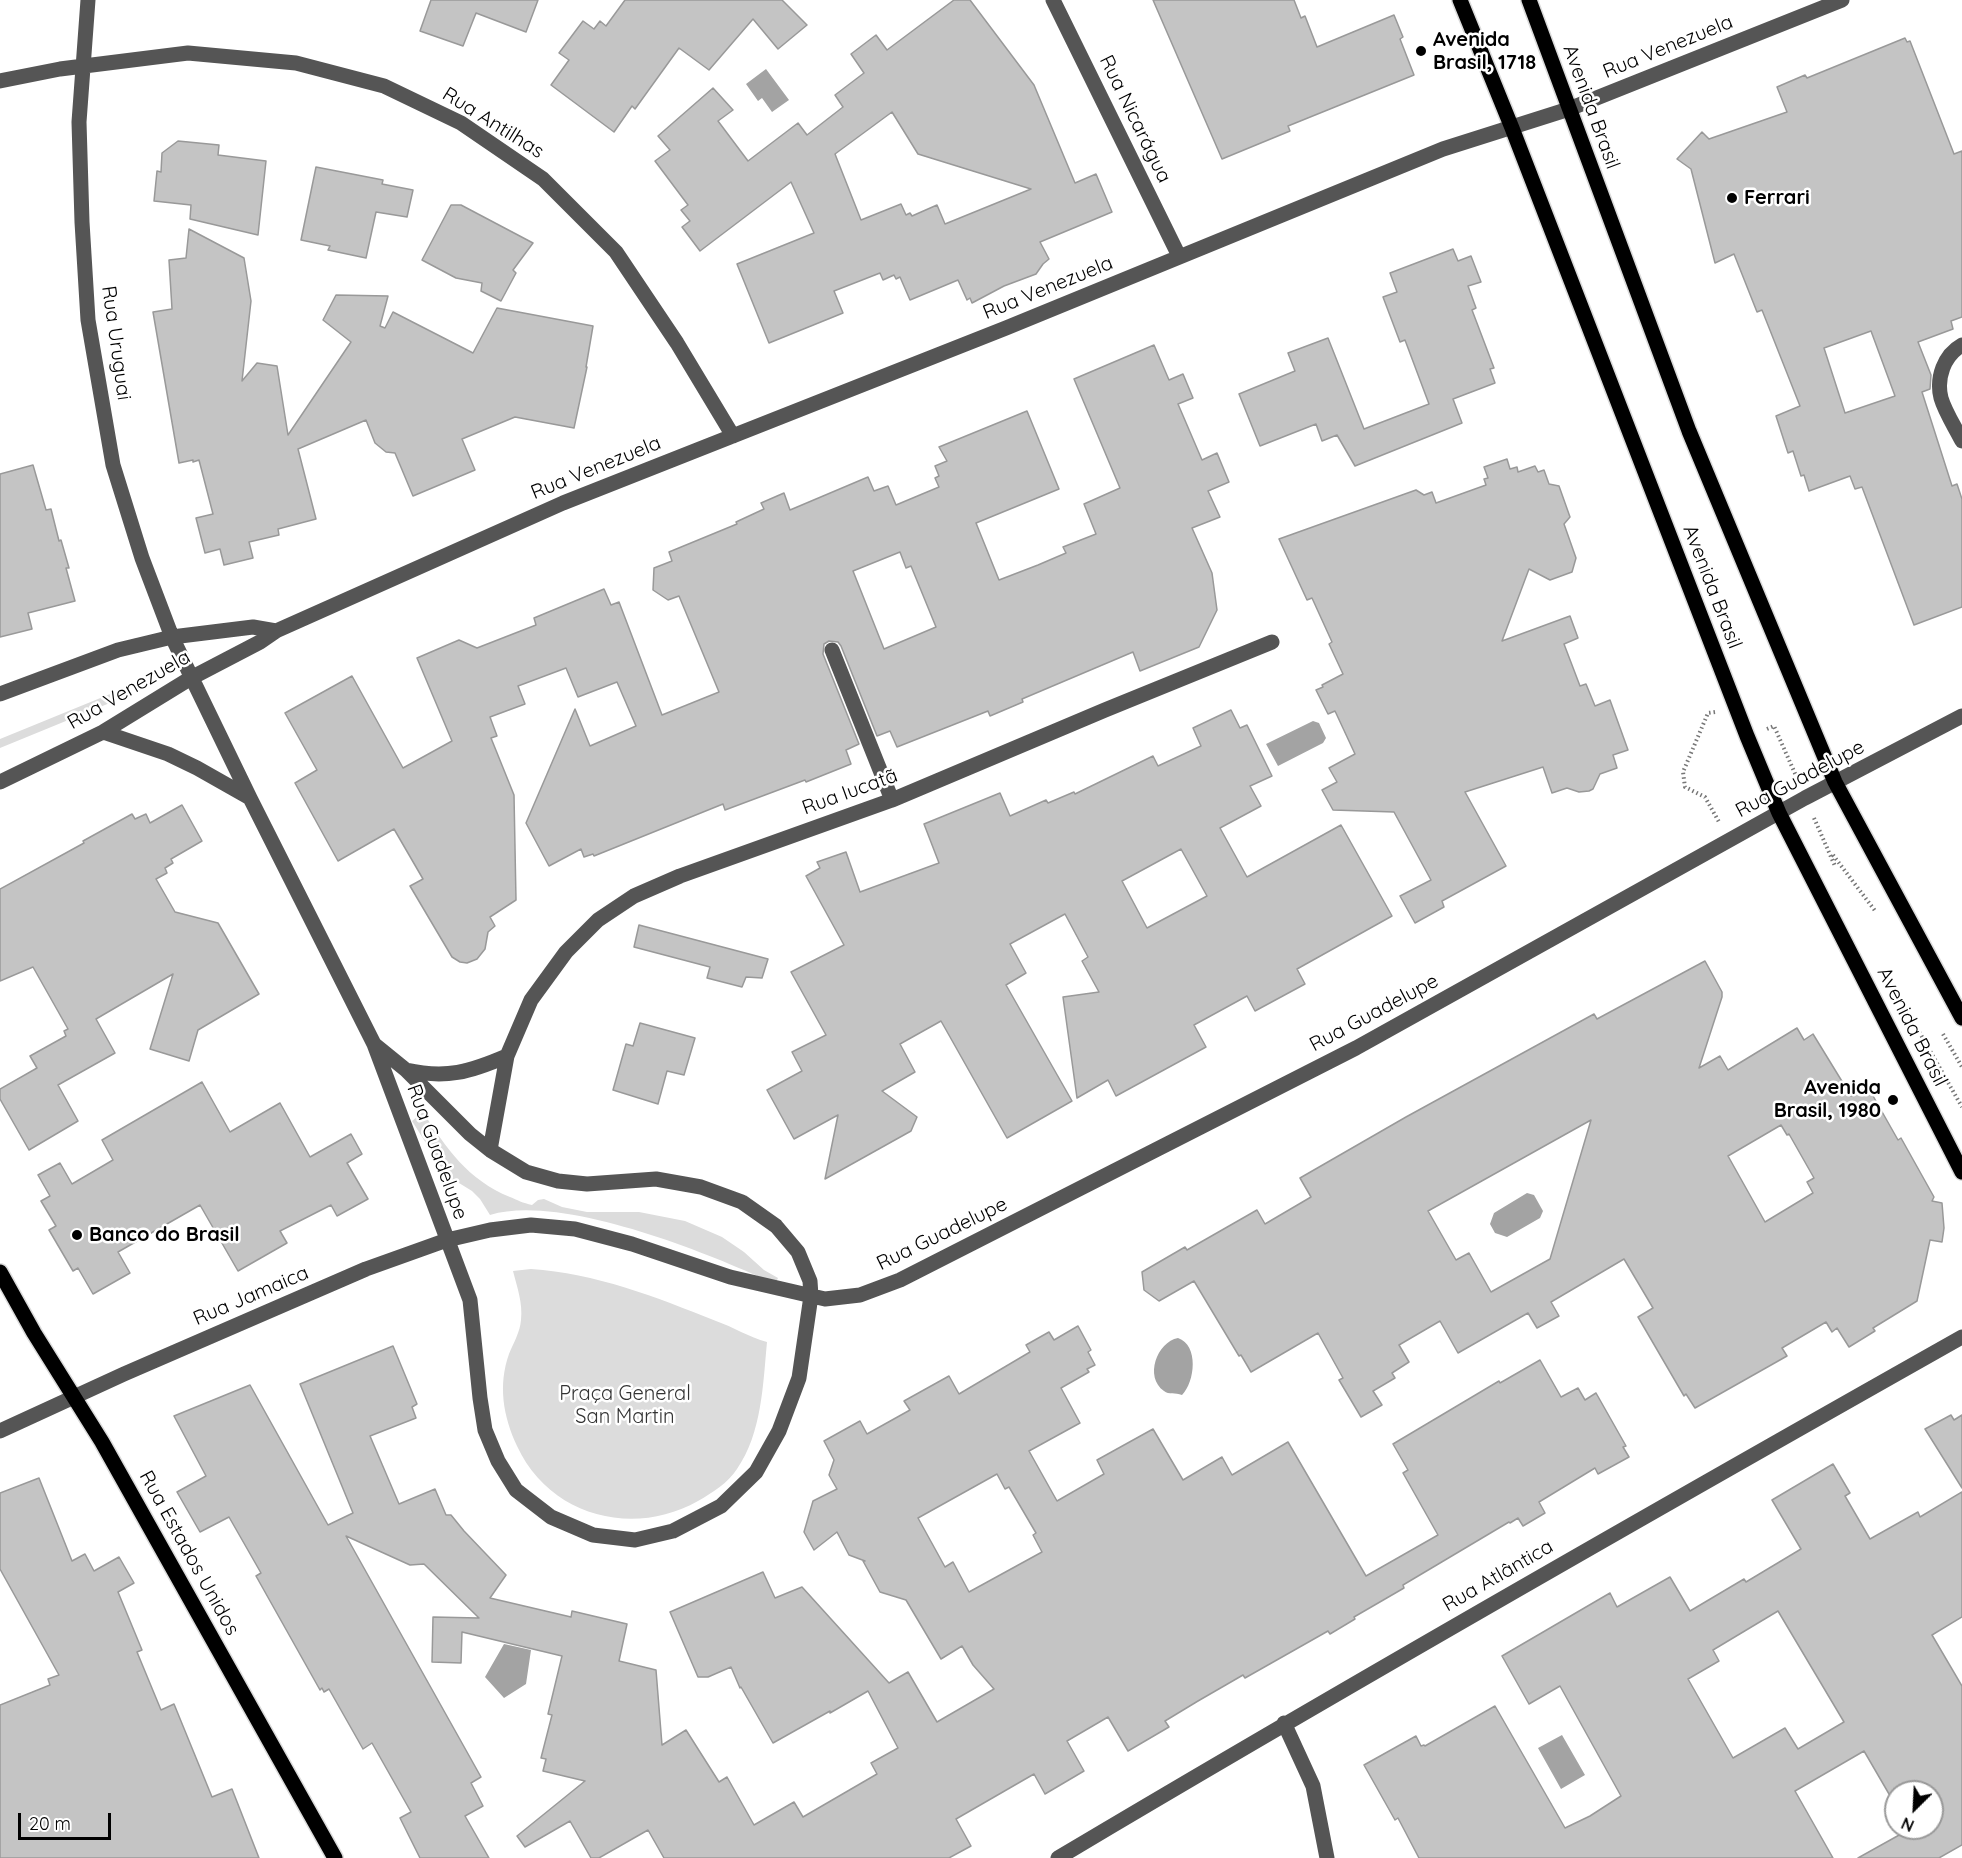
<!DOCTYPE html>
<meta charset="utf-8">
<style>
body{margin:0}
#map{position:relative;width:1962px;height:1858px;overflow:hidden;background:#fff;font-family:Quicksand,sans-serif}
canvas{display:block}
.north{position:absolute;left:1884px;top:1780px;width:60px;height:60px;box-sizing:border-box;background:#fff;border:2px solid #999;border-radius:50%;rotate:204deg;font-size:16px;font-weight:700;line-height:24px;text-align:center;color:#000}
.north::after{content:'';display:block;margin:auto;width:21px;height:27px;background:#000;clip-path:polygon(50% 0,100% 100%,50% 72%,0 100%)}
.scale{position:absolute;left:18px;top:1813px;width:93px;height:27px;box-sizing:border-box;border:3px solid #000;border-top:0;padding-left:8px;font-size:18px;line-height:21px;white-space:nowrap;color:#000;-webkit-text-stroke:4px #fff;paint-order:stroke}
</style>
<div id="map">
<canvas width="1962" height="1858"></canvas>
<div class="north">N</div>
<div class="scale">20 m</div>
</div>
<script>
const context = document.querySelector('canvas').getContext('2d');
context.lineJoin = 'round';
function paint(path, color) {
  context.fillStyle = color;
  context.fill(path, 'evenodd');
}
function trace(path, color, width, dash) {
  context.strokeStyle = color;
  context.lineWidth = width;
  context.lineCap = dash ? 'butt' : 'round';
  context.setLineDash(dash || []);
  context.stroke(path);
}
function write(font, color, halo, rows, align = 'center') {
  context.font = font + ' Quicksand,sans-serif';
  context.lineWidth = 5;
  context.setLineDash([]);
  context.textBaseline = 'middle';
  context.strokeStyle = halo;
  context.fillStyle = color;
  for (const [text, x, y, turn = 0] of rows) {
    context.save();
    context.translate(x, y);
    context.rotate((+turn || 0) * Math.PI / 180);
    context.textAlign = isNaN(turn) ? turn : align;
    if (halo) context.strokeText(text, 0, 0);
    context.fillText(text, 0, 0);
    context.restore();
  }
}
paint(new Path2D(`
 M 120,690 L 122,692 L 122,698 L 0,748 L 0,739 Z
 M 423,1112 C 446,1148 468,1180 510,1197 C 517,1200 523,1203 532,1205 L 538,1200 L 544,1199 L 562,1207 L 587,1212 L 639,1212 L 685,1221 L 722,1237 L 744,1252 L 764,1270 L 778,1278 L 775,1284 C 709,1253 560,1193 490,1215 L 480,1199 L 472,1191 L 459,1183 L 448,1178 L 412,1121 Z
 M 531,1269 C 595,1273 656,1297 716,1321 C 733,1327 749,1337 767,1342 C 763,1384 762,1433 737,1469 C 728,1483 712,1493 698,1501 C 633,1538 549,1516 517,1446 C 503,1416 498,1385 509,1354 C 514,1342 520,1332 521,1320 C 523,1303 517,1287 513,1271 Z`), '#dcdcdc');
paint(new Path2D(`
 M 766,69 L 789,100 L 772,112 L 762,98 L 758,101 L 746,84 Z
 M 1313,721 L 1319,723 L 1326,738 L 1323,743 L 1278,766 L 1266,744 Z
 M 1527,1193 L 1534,1195 L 1543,1211 L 1540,1218 L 1507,1237 L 1495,1233 L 1490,1224 L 1494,1213 Z
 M 1178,1338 C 1199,1345 1195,1382 1182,1395 C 1175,1392 1169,1395 1164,1391 C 1144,1377 1157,1342 1178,1338 Z
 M 504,1644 L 531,1650 L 526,1684 L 504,1698 L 485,1677 Z
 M 1562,1735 L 1585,1775 L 1561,1789 L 1538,1748 Z`), '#a3a3a3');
const building = new Path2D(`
 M 431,0 L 538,0 L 526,32 L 476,13 L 463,46 L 420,31 Z
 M 625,0 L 782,0 L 807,25 L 778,49 L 753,19 L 709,70 L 679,48 L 635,109 L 632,106 L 614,132 L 551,85 L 569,60 L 559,53 L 583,21 L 594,29 L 600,21 L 606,26 Z
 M 954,0 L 970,0 L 1034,85 L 1075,183 L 1096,174 L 1112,212 L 1040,242 L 1049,259 L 1043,264 L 1036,274 L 1004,286 L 972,303 L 970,298 L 967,300 L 958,280 L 910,300 L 900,277 L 896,279 L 894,275 L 883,280 L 880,273 L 834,291 L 843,313 L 769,343 L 737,264 L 814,233 L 791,182 L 700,251 L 682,227 L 690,221 L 681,210 L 688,205 L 655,161 L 670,150 L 658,136 L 713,88 L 733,110 L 718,121 L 748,161 L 798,123 L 807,135 L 843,107 L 835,95 L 864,73 L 851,54 L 876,35 L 887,50 ZM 892,112 L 918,154 L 1031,189 L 945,224 L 937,205 L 912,216 L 910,213 L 906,215 L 901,204 L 861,220 L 835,154 Z
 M 1153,0 L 1294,0 L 1301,18 L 1305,16 L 1317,47 L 1394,15 L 1403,37 L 1400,39 L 1414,75 L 1288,126 L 1290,131 L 1222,159 Z
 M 1905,38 L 1907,42 L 1910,41 L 1954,154 L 1962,151 L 1962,317 L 1951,321 L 1953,329 L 1918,342 L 1931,375 L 1930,389 L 1922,392 L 1952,486 L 1957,484 L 1962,499 L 1962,607 L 1914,625 L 1862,487 L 1855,489 L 1850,476 L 1809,491 L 1804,475 L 1801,476 L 1793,451 L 1788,453 L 1776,416 L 1800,406 L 1762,310 L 1757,312 L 1734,254 L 1715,263 L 1691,169 L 1677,159 L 1702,132 L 1709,139 L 1787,112 L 1777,87 L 1805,75 L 1807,78 ZM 1871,331 L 1895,396 L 1845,413 L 1824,348 Z
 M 178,141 L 219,145 L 218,155 L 266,161 L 258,235 L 190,219 L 191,205 L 154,201 L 157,171 L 161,172 L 162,153 Z
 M 316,167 L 383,180 L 382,184 L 413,190 L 407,217 L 376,212 L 366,258 L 328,250 L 330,246 L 301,240 Z
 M 451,205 L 461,205 L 533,243 L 513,270 L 516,273 L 501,301 L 481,291 L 482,283 L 456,278 L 422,260 Z
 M 189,229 L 244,258 L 251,301 L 242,381 L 257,363 L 277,366 L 288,435 L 351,342 L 323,320 L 336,295 L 388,296 L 380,326 L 385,328 L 393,312 L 473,353 L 497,308 L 593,326 L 586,367 L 587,367 L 574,428 L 515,417 L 462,439 L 475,470 L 413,496 L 395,453 L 386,452 L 375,443 L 366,420 L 298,449 L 316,519 L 278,529 L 279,535 L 249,542 L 253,558 L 224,565 L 220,549 L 205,553 L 196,518 L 213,514 L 199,460 L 193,462 L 193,460 L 179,463 L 153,312 L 172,309 L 169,260 L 186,258 Z
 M 1453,249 L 1458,261 L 1471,256 L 1481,282 L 1468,286 L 1476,308 L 1472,310 L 1494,368 L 1490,369 L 1495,383 L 1453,399 L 1462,423 L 1355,466 L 1337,435 L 1322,441 L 1316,424 L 1260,446 L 1239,394 L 1295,371 L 1288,353 L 1328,338 L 1364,429 L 1429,404 L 1405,340 L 1400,342 L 1383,297 L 1397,292 L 1390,273 Z
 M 1154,345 L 1169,380 L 1183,374 L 1193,398 L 1178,404 L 1202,460 L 1217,453 L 1229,482 L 1208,491 L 1220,517 L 1192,528 L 1212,573 L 1217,610 L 1199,647 L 1140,671 L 1133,652 L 1022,699 L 1023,702 L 990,716 L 988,711 L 897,747 L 890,731 L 877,736 L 841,646 L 838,642 L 829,641 L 824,644 L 823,654 L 859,744 L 846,750 L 851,764 L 806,782 L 805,780 L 725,810 L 723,804 L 594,856 L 593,854 L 584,857 L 581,849 L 549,866 L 526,823 L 575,709 L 590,746 L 636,726 L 617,682 L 578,697 L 566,668 L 518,686 L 525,704 L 490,717 L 497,736 L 491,738 L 514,795 L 516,900 L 490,917 L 495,926 L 488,932 L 485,949 L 477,959 L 467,963 L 460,962 L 452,957 L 410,886 L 423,879 L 394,829 L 338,861 L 295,783 L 317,770 L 285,713 L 352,676 L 403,768 L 452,741 L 417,658 L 459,640 L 477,648 L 536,625 L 534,618 L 604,589 L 611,605 L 619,602 L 662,715 L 719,692 L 679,596 L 668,600 L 653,590 L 654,568 L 672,561 L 669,552 L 737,524 L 736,522 L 764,509 L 761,503 L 784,493 L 790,510 L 868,477 L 874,491 L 888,486 L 896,505 L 939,487 L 935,478 L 939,476 L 935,466 L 947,461 L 939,447 L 1027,411 L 1059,489 L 976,523 L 999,580 L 1038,565 L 1066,553 L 1063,547 L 1096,534 L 1084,504 L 1120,488 L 1074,379 ZM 900,552 L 906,568 L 911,566 L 936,627 L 884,649 L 853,571 Z
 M 1507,459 L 1510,469 L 1517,467 L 1518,472 L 1535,466 L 1538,472 L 1544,470 L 1549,484 L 1559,486 L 1570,517 L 1564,524 L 1576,558 L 1572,572 L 1550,580 L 1529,569 L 1502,641 L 1570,616 L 1578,638 L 1564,644 L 1580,686 L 1586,684 L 1595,706 L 1610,700 L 1628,750 L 1613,755 L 1617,768 L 1600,774 L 1593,789 L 1589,791 L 1579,792 L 1567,788 L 1552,793 L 1543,767 L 1465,792 L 1506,866 L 1442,901 L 1444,907 L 1415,923 L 1400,896 L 1431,880 L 1394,812 L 1333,810 L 1322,790 L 1337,782 L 1329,768 L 1355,754 L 1335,711 L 1328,714 L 1316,690 L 1323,687 L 1322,685 L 1343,674 L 1329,644 L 1332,642 L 1312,598 L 1307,600 L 1279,539 L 1416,490 L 1424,495 L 1432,492 L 1436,503 L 1486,485 L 1484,479 L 1488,478 L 1484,467 Z
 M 33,465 L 46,510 L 51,509 L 59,541 L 61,540 L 69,568 L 66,568 L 75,601 L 28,613 L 32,629 L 0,637 L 0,474 Z
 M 1231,710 L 1240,728 L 1247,725 L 1272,776 L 1250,786 L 1261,806 L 1220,828 L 1247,877 L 1341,825 L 1392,916 L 1297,969 L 1305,984 L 1255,1011 L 1247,996 L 1194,1025 L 1206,1047 L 1116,1096 L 1108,1080 L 1077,1098 L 1063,997 L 1099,992 L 1082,961 L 1088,957 L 1065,914 L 1010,944 L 1026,973 L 1006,985 L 1072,1101 L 1007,1138 L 941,1021 L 900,1044 L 915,1072 L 882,1091 L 917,1117 L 911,1131 L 825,1179 L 838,1115 L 794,1139 L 767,1090 L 802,1071 L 792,1052 L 826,1035 L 791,972 L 844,945 L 806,876 L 820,868 L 817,862 L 846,852 L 860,892 L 939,863 L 924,824 L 1000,793 L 1010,816 L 1046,800 L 1048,803 L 1074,792 L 1075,794 L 1153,756 L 1158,766 L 1201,746 L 1193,728 ZM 1181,849 L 1207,896 L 1147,928 L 1122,881 Z
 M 182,805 L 202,841 L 171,859 L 173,863 L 165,868 L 167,873 L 156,879 L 175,912 L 218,923 L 259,994 L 198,1030 L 189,1061 L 150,1049 L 173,974 L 96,1019 L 115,1053 L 58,1085 L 78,1121 L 29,1150 L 0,1099 L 0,1089 L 37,1068 L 30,1056 L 66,1036 L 64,1031 L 68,1029 L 33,967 L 0,981 L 0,889 L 84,843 L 83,841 L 132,814 L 135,819 L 146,814 L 150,823 Z
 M 639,925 L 768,959 L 762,978 L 746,977 L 742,987 L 707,978 L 710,967 L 634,947 Z
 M 1705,961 L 1722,992 L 1722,997 L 1699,1068 L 1720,1056 L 1728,1070 L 1797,1028 L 1804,1040 L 1813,1034 L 1851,1096 L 1868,1087 L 1898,1140 L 1901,1138 L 1934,1197 L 1932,1201 L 1942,1203 L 1944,1228 L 1942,1242 L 1930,1240 L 1917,1301 L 1873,1328 L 1875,1331 L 1849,1347 L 1837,1328 L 1832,1332 L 1826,1322 L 1782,1348 L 1787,1356 L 1695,1408 L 1686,1394 L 1684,1396 L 1638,1317 L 1653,1308 L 1624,1259 L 1551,1302 L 1559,1316 L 1537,1328 L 1528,1313 L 1458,1353 L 1440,1321 L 1399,1345 L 1409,1362 L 1392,1373 L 1395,1378 L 1373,1391 L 1382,1405 L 1361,1417 L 1339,1380 L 1343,1378 L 1318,1333 L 1251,1372 L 1241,1355 L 1239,1356 L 1194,1281 L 1159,1301 L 1144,1290 L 1142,1272 L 1185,1247 L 1187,1250 L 1257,1210 L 1265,1224 L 1311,1197 L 1300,1178 L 1406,1117 L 1594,1014 L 1597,1019 ZM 1591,1120 L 1550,1259 L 1491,1292 L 1469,1253 L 1456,1260 L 1428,1211 ZM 1781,1125 L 1787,1135 L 1789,1134 L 1814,1178 L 1807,1182 L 1813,1193 L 1765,1222 L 1728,1156 Z
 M 640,1023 L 695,1038 L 684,1075 L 667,1071 L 658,1104 L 613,1090 L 626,1044 L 633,1046 Z
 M 202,1082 L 230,1132 L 280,1103 L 310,1157 L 351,1134 L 362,1154 L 347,1163 L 368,1199 L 337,1216 L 331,1205 L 280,1231 L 287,1243 L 238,1271 L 200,1205 L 118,1252 L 130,1273 L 93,1294 L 78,1268 L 73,1271 L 49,1230 L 56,1226 L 41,1201 L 50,1196 L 38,1175 L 60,1163 L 72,1184 L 113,1160 L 102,1140 Z
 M 1078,1326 L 1091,1350 L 1088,1352 L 1095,1365 L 1087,1369 L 1089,1372 L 1061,1388 L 1080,1423 L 1029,1451 L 1057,1501 L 1104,1474 L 1097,1460 L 1153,1429 L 1183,1480 L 1222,1457 L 1232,1475 L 1288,1442 L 1366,1576 L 1438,1535 L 1403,1473 L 1408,1470 L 1393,1444 L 1499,1381 L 1500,1383 L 1540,1360 L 1561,1397 L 1578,1388 L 1585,1400 L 1596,1393 L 1626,1446 L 1623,1447 L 1629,1457 L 1598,1474 L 1595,1468 L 1539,1502 L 1545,1513 L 1523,1526 L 1518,1518 L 1510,1523 L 1509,1522 L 1403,1585 L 1404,1588 L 1354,1617 L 1355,1619 L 1330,1634 L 1328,1631 L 1245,1678 L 1243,1675 L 1198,1701 L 1165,1721 L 1169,1727 L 1128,1751 L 1108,1717 L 1067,1741 L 1084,1771 L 1045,1794 L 1034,1774 L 956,1819 L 971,1846 L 949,1858 L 664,1858 L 648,1830 L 599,1858 L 591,1858 L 570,1821 L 525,1847 L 517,1836 L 585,1781 L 543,1771 L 546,1759 L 541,1758 L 552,1715 L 548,1714 L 562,1656 L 462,1632 L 461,1663 L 432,1662 L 433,1617 L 479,1618 L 424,1564 L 410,1565 L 346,1536 L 481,1777 L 471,1783 L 483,1806 L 465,1816 L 489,1858 L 420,1858 L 400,1818 L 411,1812 L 372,1743 L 363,1749 L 329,1689 L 324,1692 L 322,1688 L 320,1690 L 256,1576 L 261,1573 L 229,1517 L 200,1532 L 177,1492 L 206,1476 L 174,1416 L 250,1385 L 328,1525 L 353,1513 L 300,1384 L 393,1346 L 417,1404 L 412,1407 L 416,1418 L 370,1436 L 399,1504 L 435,1489 L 446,1515 L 451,1515 L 464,1531 L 506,1575 L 490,1598 L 571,1617 L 572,1611 L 627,1624 L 619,1661 L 656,1670 L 662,1745 L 686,1730 L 719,1782 L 727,1777 L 754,1825 L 794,1802 L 803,1817 L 877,1774 L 871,1763 L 898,1748 L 868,1691 L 830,1713 L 830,1711 L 773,1743 L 741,1687 L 740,1688 L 731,1667 L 708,1677 L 698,1677 L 670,1612 L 763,1572 L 775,1598 L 802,1587 L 889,1683 L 908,1672 L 937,1722 L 994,1689 L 973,1665 L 962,1646 L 941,1659 L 906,1600 L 880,1592 L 863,1561 L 865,1561 L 849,1555 L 837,1532 L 814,1550 L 804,1532 L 813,1501 L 837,1489 L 829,1475 L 834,1460 L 824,1441 L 860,1421 L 867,1434 L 910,1410 L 904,1401 L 949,1376 L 959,1394 L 1030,1352 L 1026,1345 L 1049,1332 L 1054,1340 ZM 997,1474 L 1005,1489 L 1009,1487 L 1036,1533 L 1033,1535 L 1042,1552 L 969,1592 L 953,1562 L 945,1567 L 918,1518 Z
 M 1951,1415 L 1954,1420 L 1962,1415 L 1962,1488 L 1925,1429 Z
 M 1833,1464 L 1850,1493 L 1845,1496 L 1870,1539 L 1918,1512 L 1920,1517 L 1962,1492 L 1962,1617 L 1932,1635 L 1962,1686 L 1962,1845 L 1939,1858 L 1858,1858 L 1901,1834 L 1899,1830 L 1902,1828 L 1932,1828 L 1932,1792 L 1896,1792 L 1896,1806 L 1864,1751 L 1795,1791 L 1833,1858 L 1419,1858 L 1398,1818 L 1395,1820 L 1364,1765 L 1416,1736 L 1421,1746 L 1424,1745 L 1425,1746 L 1495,1706 L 1565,1828 L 1590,1816 L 1621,1796 L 1560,1686 L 1529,1704 L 1502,1656 L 1610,1593 L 1617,1607 L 1670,1577 L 1690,1611 L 1744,1579 L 1746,1582 L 1801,1549 L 1772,1500 ZM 1778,1611 L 1844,1722 L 1798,1749 L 1785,1728 L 1733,1758 L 1688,1679 L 1719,1661 L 1713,1650 Z
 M 39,1478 L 72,1561 L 85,1554 L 94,1571 L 119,1557 L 134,1583 L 118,1592 L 142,1650 L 137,1652 L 161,1710 L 174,1704 L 212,1797 L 232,1789 L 259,1858 L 0,1858 L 0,1705 L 50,1685 L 48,1679 L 59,1675 L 0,1569 L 0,1493 Z`);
paint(building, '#c4c4c4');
trace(building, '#999', 1.5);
const major = new Path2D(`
 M 1460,0 L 1512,128 L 1747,736 L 1779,813 L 1962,1172
 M 1529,0 L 1689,431 L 1835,782 L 1962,1018
 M 0,1272 L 34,1333 L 102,1442 L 335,1858`);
trace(major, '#dbdbdb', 18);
trace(new Path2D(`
 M 1715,712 L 1708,713 L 1683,772 L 1685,787 L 1705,797 L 1719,822
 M 1767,729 L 1774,726 L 1797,778
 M 1814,818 L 1835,866
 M 1833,855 L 1876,912
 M 1917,1028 L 1962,1107
 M 1943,1034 L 1962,1067`), '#777', 4, [1.5, 3]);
trace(new Path2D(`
 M 88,0 L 79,122 L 82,222 L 88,320 L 113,465 L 142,558 L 172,637 L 250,798 L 374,1044 L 470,1300 L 480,1398 L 485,1430 L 498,1461 L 516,1490 L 551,1517 L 593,1535 L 635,1540 L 673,1531 L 721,1506 L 756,1472 L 779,1431 L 799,1378 L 811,1296 L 810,1281 L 798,1252 L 776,1226 L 742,1202 L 701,1187 L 656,1179 L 587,1184 L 558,1181 L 526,1172 L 490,1150 L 470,1134 L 406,1070 L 374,1044
 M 1053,0 L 1179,256
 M 0,81 L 60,69 L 188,53 L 296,63 L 384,86 L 461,123 L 543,179 L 616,252 L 677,343 L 733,436
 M 1962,345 C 1944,355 1936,378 1941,398 C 1945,412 1955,427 1962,441
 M 832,650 L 892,800
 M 0,694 L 118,650 L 172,637 L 253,627 L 276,631
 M 103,732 L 168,754 L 197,768 L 250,798
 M 0,782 L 103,732 L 191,678 L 260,642 L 276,631 L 563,503 L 1006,328 L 1443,149 L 1569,109 L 1842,0
 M 406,1070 C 446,1079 470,1072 507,1056
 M 490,1150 L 507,1056 L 531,1000 L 566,952 L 598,920 L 634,896 L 680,876 L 892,800 L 1105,710 L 1272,642
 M 0,1431 L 124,1374 L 366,1269 L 447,1240 L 490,1230 L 531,1225 L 575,1229 L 632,1244 L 730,1277 L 825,1299 L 860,1295 L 900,1280 L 1356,1048 L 1805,798 L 1962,716
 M 1284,1723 L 1313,1786 L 1327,1858
 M 1058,1858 C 1357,1680 1659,1508 1962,1337`), '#555', 15);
trace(major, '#000', 15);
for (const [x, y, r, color] of [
 [1421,51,6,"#000"],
 [1732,198,6,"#000"],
 [1893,1100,6,"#000"],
 [77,1235,6,"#000"]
]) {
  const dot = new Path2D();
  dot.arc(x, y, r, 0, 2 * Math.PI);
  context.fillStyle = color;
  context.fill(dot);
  trace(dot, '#fff', 2);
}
write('bold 20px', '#000', '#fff', [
 ["Avenida",1433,40],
 ["Brasil, 1718",1433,63],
 ["Ferrari",1744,198],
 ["Avenida",1881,1088,"right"],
 ["Brasil, 1980",1881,1111,"right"],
 ["Banco do Brasil",89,1235]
], 'left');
write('20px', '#000', '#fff', [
 ["Rua Venezuela",1668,47,-22],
 ["Avenida Brasil",1591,107,70],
 ["Rua Nicarágua",1135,119,64],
 ["Rua Antilhas",493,123,32],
 ["Rua Venezuela",1048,288,-22],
 ["Rua Uruguai",116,343,82],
 ["Rua Venezuela",596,468,-22],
 ["Avenida Brasil",1712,587,69],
 ["Rua Venezuela",129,690,-30],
 ["Rua Guadelupe",1800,779,-28],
 ["Rua Iucatã",850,792,-20],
 ["Rua Guadelupe",1374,1013,-28],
 ["Avenida Brasil",1912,1027,63],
 ["Rua Guadelupe",437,1152,70],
 ["Rua Guadelupe",942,1234,-26],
 ["Rua Jamaica",251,1296,-23],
 ["Rua Estados Unidos",189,1553,61],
 ["Rua Atlântica",1498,1576,-30]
]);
write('20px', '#333', '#fff', [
 ["Praça General",625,1394],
 ["San Martin",625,1417]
]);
</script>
